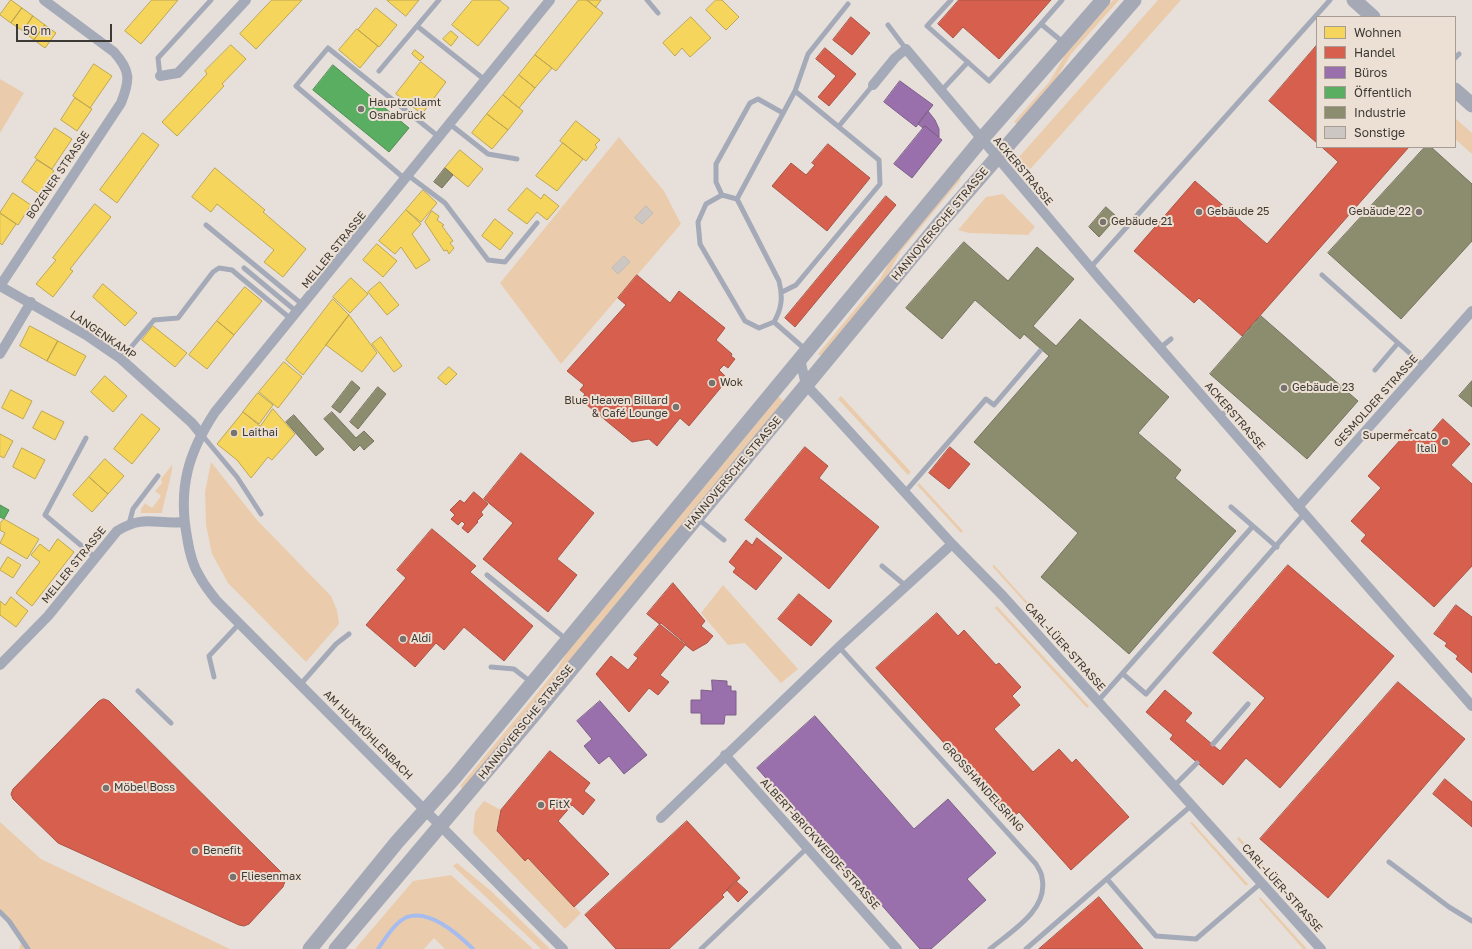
<!DOCTYPE html>
<meta charset="utf-8">
<style>
body{margin:0}
#map{position:relative;width:1472px;height:949px;overflow:hidden;background:#e7e0da;font-family:"Golos Text",sans-serif}
canvas{display:block}
.legend{position:absolute;left:1316px;top:16px;width:140px;height:132px;box-sizing:border-box;background:#ece0d5;border:1px solid #a69d95;margin:0;padding:5px 7px;list-style:none;font-size:12px;color:#3d3934}
.legend li{display:flex;align-items:center;gap:8px;height:20px}
.legend b{width:20px;border:1px solid #a69d95}
.scale{position:absolute;left:16px;top:24px;width:96px;height:18px;box-sizing:border-box;border:2px solid #3d3934;border-top:0;padding-left:5px;font-size:12px;line-height:14px;white-space:nowrap;color:#3d3934;-webkit-text-stroke:3px #ece0d5;paint-order:stroke}
</style>
<div id="map">
<canvas width="1472" height="949"></canvas>
<ul class="legend">
<li><b style="height:11px;background:#f6d55c"></b>Wohnen</li>
<li><b style="height:11px;background:#d6604d"></b>Handel</li>
<li><b style="height:11px;background:#9970ab"></b>Büros</li>
<li><b style="height:11px;background:#5aae61"></b>Öffentlich</li>
<li><b style="height:11px;background:#8c8c6e"></b>Industrie</li>
<li><b style="height:11px;background:#ccc7c2"></b>Sonstige</li>
</ul>
<div class="scale">50 m</div>
</div>
<script>
const context = document.querySelector('canvas').getContext('2d');
context.lineJoin = 'round';
function paint(path, color) {
  context.fillStyle = color;
  context.fill(path, 'evenodd');
}
function trace(path, color, width, dash) {
  context.strokeStyle = color;
  context.lineWidth = width;
  context.lineCap = dash ? 'butt' : 'round';
  context.setLineDash(dash || []);
  context.stroke(path);
}
function write(font, color, halo, rows, align = 'center') {
  context.font = font + ' "Golos Text",sans-serif';
  context.lineWidth = 4;
  context.setLineDash([]);
  context.textBaseline = 'middle';
  context.strokeStyle = halo;
  context.fillStyle = color;
  for (const [text, x, y, turn = 0] of rows) {
    context.save();
    context.translate(x, y);
    context.rotate((+turn || 0) * Math.PI / 180);
    context.textAlign = isNaN(turn) ? turn : align;
    if (halo) context.strokeText(text, 0, 0);
    context.fillText(text, 0, 0);
    context.restore();
  }
}
paint(new Path2D(`
 M 1113,0 L 1119,0 L 1071,54 L 1055,81 L 1017,124 L 1014,122 L 1050,81 L 1066,53 Z
 M 1158,0 L 1181,0 L 1026,174 L 1019,157 Z
 M 0,79 L 24,93 L 0,133 Z
 M 1455,118 L 1472,133 L 1472,154 L 1455,139 Z
 M 619,137 L 664,191 L 681,224 L 561,364 L 500,283 Z
 M 959,176 L 961,179 L 901,251 L 884,281 L 822,357 L 818,354 L 880,279 L 897,249 Z
 M 1003,194 L 1035,227 L 1028,235 L 969,233 L 958,230 L 986,197 Z
 M 777,395 L 784,402 L 463,789 L 460,786 L 557,669 L 578,634 Z
 M 841,396 L 911,472 L 908,475 L 838,399 Z
 M 211,462 L 257,520 L 331,596 L 337,610 L 339,624 L 306,662 L 228,583 L 212,554 L 206,525 L 205,492 Z
 M 172,465 C 174,469 163,504 162,513 L 141,513 L 141,509 L 145,503 L 152,508 L 161,496 L 155,491 L 162,483 L 161,479 Z
 M 919,483 L 963,531 L 961,533 L 917,485 Z
 M 994,565 L 1040,616 L 1038,617 L 992,566 Z
 M 723,585 L 798,669 L 781,683 L 745,643 L 728,645 L 701,613 Z
 M 997,606 L 1089,706 L 1087,708 L 995,608 Z
 M 1047,625 L 1103,686 L 1101,687 L 1046,627 Z
 M 484,801 L 501,810 L 497,832 L 525,861 L 528,858 L 581,913 L 565,929 L 473,833 L 475,812 Z
 M 0,822 L 41,859 L 230,949 L 19,949 L 22,940 L 0,912 Z
 M 1192,822 L 1248,884 L 1246,886 L 1190,823 Z
 M 1239,837 L 1316,923 L 1314,925 L 1237,839 Z
 M 457,863 L 491,891 L 550,949 L 541,949 L 453,866 Z
 M 451,875 L 533,949 L 445,949 L 434,938 L 424,949 L 355,949 L 413,881 Z
 M 1260,897 L 1307,949 L 1303,949 L 1259,899 Z`), '#eaccad');
const homes = new Path2D(`
 M 11,0 L 22,8 L 11,23 L 0,15 Z
 M 152,0 L 178,0 L 141,44 L 125,31 Z
 M 272,0 L 302,0 L 256,49 L 240,34 Z
 M 387,0 L 419,0 L 406,16 Z
 M 473,0 L 499,0 L 509,8 L 478,46 L 452,25 Z
 M 579,0 L 587,0 L 603,13 L 556,71 L 535,55 Z
 M 587,0 L 601,0 L 596,7 Z
 M 716,0 L 722,0 L 739,17 L 726,30 L 706,10 Z
 M 22,8 L 33,16 L 23,31 L 11,23 Z
 M 376,8 L 397,25 L 379,47 L 358,30 Z
 M 33,16 L 45,25 L 34,40 L 23,31 Z
 M 691,17 L 711,38 L 690,57 L 682,48 L 675,56 L 663,43 Z
 M 45,25 L 56,33 L 45,48 L 34,40 Z
 M 357,29 L 378,46 L 360,68 L 339,50 Z
 M 451,31 L 458,37 L 451,46 L 443,39 Z
 M 231,45 L 246,59 L 222,84 L 224,86 L 177,136 L 162,122 L 207,74 L 205,71 Z
 M 415,50 L 424,57 L 420,61 L 412,54 Z
 M 535,55 L 552,68 L 535,88 L 519,75 Z
 M 421,62 L 446,82 L 422,114 L 396,94 Z
 M 94,64 L 112,76 L 90,108 L 73,96 Z
 M 519,75 L 535,88 L 519,108 L 503,95 Z
 M 503,95 L 523,111 L 508,130 L 487,114 Z
 M 75,98 L 92,109 L 77,131 L 61,120 Z
 M 487,114 L 508,130 L 492,149 L 472,133 Z
 M 576,121 L 600,140 L 595,145 L 597,147 L 586,161 L 560,141 Z
 M 55,128 L 72,139 L 52,169 L 35,158 Z
 M 143,133 L 159,145 L 117,203 L 100,190 Z
 M 563,143 L 583,159 L 557,191 L 536,176 Z
 M 460,150 L 483,169 L 468,187 L 445,168 Z
 M 37,160 L 54,171 L 39,194 L 22,182 Z
 M 215,168 L 265,210 L 263,212 L 306,249 L 283,277 L 264,262 L 274,250 L 217,204 L 211,212 L 192,197 Z
 M 527,188 L 541,199 L 544,194 L 559,206 L 547,220 L 537,212 L 527,224 L 508,210 Z
 M 423,190 L 437,203 L 421,222 L 406,210 Z
 M 13,193 L 31,205 L 18,225 L 0,213 Z
 M 95,204 L 111,217 L 70,269 L 73,271 L 53,297 L 36,284 L 56,260 L 53,258 Z
 M 406,210 L 421,224 L 412,234 L 430,260 L 416,269 L 401,247 L 395,254 L 379,241 Z
 M 432,211 L 439,216 L 437,220 L 444,225 L 442,226 L 453,241 L 450,243 L 454,248 L 449,254 L 447,250 L 444,251 L 425,222 Z
 M 0,213 L 16,224 L 2,245 L 0,243 Z
 M 495,219 L 513,233 L 500,250 L 482,236 Z
 M 377,244 L 397,261 L 383,277 L 363,260 Z
 M 351,278 L 368,294 L 350,313 L 333,297 Z
 M 380,282 L 399,305 L 387,315 L 368,292 Z
 M 103,284 L 137,313 L 125,326 L 93,297 Z
 M 245,287 L 262,301 L 234,335 L 217,321 Z
 M 333,299 L 349,315 L 303,375 L 286,360 Z
 M 349,315 L 377,353 L 362,372 L 326,345 Z
 M 217,321 L 234,335 L 207,369 L 189,355 Z
 M 30,326 L 58,341 L 47,361 L 20,346 Z
 M 153,326 L 187,353 L 175,367 L 142,340 Z
 M 381,337 L 402,366 L 394,372 L 372,344 Z
 M 58,341 L 86,356 L 75,376 L 47,361 Z
 M 284,362 L 302,377 L 278,408 L 259,392 Z
 M 449,367 L 457,374 L 446,385 L 438,378 Z
 M 105,376 L 127,396 L 113,412 L 91,392 Z
 M 11,390 L 32,401 L 23,419 L 2,408 Z
 M 258,393 L 273,405 L 259,424 L 243,412 Z
 M 273,409 L 295,434 L 272,460 L 268,457 L 251,478 L 237,460 L 217,444 L 243,412 L 260,426 Z
 M 42,411 L 64,422 L 55,440 L 33,428 Z
 M 142,414 L 160,429 L 132,464 L 114,449 Z
 M 0,434 L 13,441 L 4,458 L 0,456 Z
 M 22,448 L 45,460 L 35,479 L 13,467 Z
 M 105,459 L 124,476 L 108,494 L 89,477 Z
 M 89,477 L 108,494 L 92,512 L 73,495 Z
 M 4,519 L 39,539 L 27,559 L 0,543 L 5,533 L 0,530 L 0,524 Z
 M 58,539 L 74,552 L 32,606 L 16,593 L 40,562 L 31,555 L 40,544 L 49,551 Z
 M 8,557 L 21,565 L 13,578 L 0,570 Z
 M 11,597 L 28,611 L 16,627 L 0,615 L 0,601 L 5,605 Z`);
paint(homes, '#f6d55c');
trace(homes, '#bea650', 1);
const shops = new Path2D(`
 M 959,0 L 1051,0 L 999,59 L 963,27 L 953,38 L 938,24 Z
 M 851,17 L 870,33 L 852,55 L 833,40 Z
 M 1317,45 L 1317,143 L 1269,101 Z
 M 825,48 L 856,74 L 829,106 L 818,97 L 836,76 L 816,59 Z
 M 828,144 L 870,178 L 827,231 L 772,186 L 791,163 L 806,175 L 815,165 L 812,163 Z
 M 1322,147 L 1409,147 L 1242,336 L 1199,298 L 1194,303 L 1134,251 L 1195,181 L 1267,244 L 1338,162 Z
 M 886,196 L 896,205 L 795,327 L 785,318 Z
 M 637,275 L 670,303 L 679,291 L 725,328 L 716,340 L 732,354 L 731,356 L 735,359 L 728,368 L 724,365 L 719,370 L 728,379 L 689,426 L 680,418 L 657,446 L 649,439 L 632,442 L 581,400 L 585,394 L 580,390 L 584,385 L 567,371 L 626,305 L 618,298 Z
 M 1443,419 L 1470,444 L 1451,465 L 1472,484 L 1472,566 L 1434,607 L 1361,541 L 1366,535 L 1351,521 L 1381,488 L 1368,476 L 1410,429 L 1423,441 Z
 M 805,447 L 828,466 L 819,478 L 879,527 L 829,589 L 745,520 Z
 M 950,447 L 970,464 L 949,489 L 929,473 Z
 M 521,453 L 594,513 L 557,559 L 577,575 L 548,612 L 483,559 L 513,523 L 484,499 Z
 M 474,492 L 488,504 L 481,512 L 483,515 L 477,521 L 478,522 L 468,533 L 462,528 L 465,524 L 462,521 L 458,525 L 451,519 L 455,515 L 450,510 L 460,500 L 464,503 Z
 M 432,529 L 476,566 L 470,572 L 533,626 L 504,661 L 464,627 L 444,650 L 436,643 L 415,667 L 366,625 L 406,578 L 397,570 Z
 M 757,538 L 782,558 L 756,590 L 733,572 L 736,568 L 729,562 L 746,540 L 752,545 Z
 M 1288,565 L 1394,656 L 1280,788 L 1246,758 L 1223,785 L 1170,739 L 1173,735 L 1146,712 L 1165,690 L 1192,713 L 1185,721 L 1220,751 L 1265,698 L 1213,653 Z
 M 673,583 L 705,621 L 701,626 L 713,636 L 707,643 L 693,651 L 647,614 Z
 M 799,594 L 832,621 L 811,646 L 778,619 Z
 M 1456,605 L 1472,617 L 1472,673 L 1456,659 L 1458,656 L 1445,646 L 1447,643 L 1434,634 Z
 M 937,613 L 958,636 L 964,630 L 996,665 L 999,663 L 1021,687 L 1012,696 L 1020,705 L 994,729 L 1033,772 L 1059,749 L 1072,763 L 1076,759 L 1129,817 L 1071,870 L 1019,812 L 1012,818 L 876,668 Z
 M 661,623 L 686,644 L 660,675 L 669,682 L 658,695 L 649,688 L 629,712 L 596,674 L 611,656 L 628,670 L 638,658 L 634,655 Z
 M 1398,682 L 1465,739 L 1328,898 L 1260,839 Z
 M 104,699 L 109,701 L 283,874 L 285,881 L 283,887 L 249,924 L 244,926 L 239,925 L 58,843 L 13,799 L 11,794 L 13,789 L 99,701 Z
 M 550,751 L 590,783 L 584,791 L 595,800 L 583,815 L 572,805 L 558,821 L 609,874 L 574,907 L 528,858 L 525,861 L 497,831 L 501,810 Z
 M 1445,779 L 1472,802 L 1472,827 L 1433,794 Z
 M 687,821 L 740,878 L 722,895 L 724,897 L 669,949 L 616,949 L 585,915 Z
 M 736,881 L 748,892 L 738,902 L 727,890 Z
 M 1099,897 L 1143,949 L 1039,949 Z`);
paint(shops, '#d6604d');
trace(shops, '#a85446', 1);
const offices = new Path2D(`
 M 900,81 L 933,105 L 916,127 L 884,102 Z
 M 928,111 L 935,120 L 939,129 L 939,137 L 925,126 L 923,128 L 918,124 Z
 M 925,126 L 942,140 L 912,178 L 894,164 Z
 M 712,680 L 727,681 L 727,686 L 731,686 L 731,691 L 736,691 L 736,715 L 725,715 L 724,724 L 701,724 L 701,713 L 691,713 L 691,700 L 701,700 L 701,690 L 712,691 Z
 M 600,701 L 647,755 L 624,774 L 609,756 L 599,764 L 584,746 L 592,739 L 577,721 Z
 M 815,716 L 914,829 L 948,799 L 996,853 L 967,879 L 986,900 L 931,949 L 920,949 L 858,878 L 856,880 L 757,768 Z`);
paint(offices, '#9970ab');
trace(offices, '#7d6087', 1);
const public = new Path2D(`
 M 333,65 L 409,128 L 389,152 L 313,90 Z
 M 0,505 L 9,510 L 4,519 L 0,517 Z`);
paint(public, '#5aae61');
trace(public, '#518b54', 1);
const industry = new Path2D(`
 M 1425,147 L 1431,147 L 1472,184 L 1472,241 L 1401,319 L 1328,253 Z
 M 445,168 L 453,175 L 442,188 L 434,182 Z
 M 1106,207 L 1117,217 L 1099,237 L 1089,227 Z
 M 964,242 L 1008,281 L 1037,247 L 1074,279 L 1033,326 L 1056,346 L 1080,319 L 1169,397 L 1138,433 L 1181,470 L 1175,478 L 1236,531 L 1129,654 L 1041,577 L 1078,533 L 974,442 L 1049,356 L 1024,334 L 1020,339 L 975,300 L 942,339 L 906,308 Z
 M 1261,316 L 1358,401 L 1307,459 L 1210,374 Z
 M 352,381 L 360,388 L 340,413 L 332,407 Z
 M 1472,381 L 1472,407 L 1459,396 Z
 M 378,387 L 386,394 L 358,429 L 350,422 Z
 M 332,412 L 356,438 L 364,431 L 374,441 L 364,450 L 360,445 L 354,451 L 324,419 Z
 M 294,415 L 324,449 L 316,456 L 286,422 Z`);
paint(industry, '#8c8c6e');
trace(industry, '#74735d', 1);
trace(new Path2D(`
 M 378,949 C 385,939 395,922 407,917 C 430,909 458,934 473,949`), '#a6bbee', 4);
const building = new Path2D(`
 M 646,206 L 653,213 L 642,224 L 635,218 Z
 M 624,256 L 630,262 L 618,274 L 612,268 Z`);
paint(building, '#ccc7c2');
trace(building, '#c0bbb6', 1);
trace(new Path2D(`
 M 647,0 L 658,13
 M 951,0 L 927,26 L 989,81 L 1041,24
 M 1062,0 L 1041,24 L 1064,43
 M 888,25 L 906,49
 M 417,26 L 485,80
 M 1455,58 L 1459,54
 M 379,71 L 439,0
 M 160,76 L 158,58 L 211,0
 M 941,91 L 968,62
 M 451,125 L 488,154 L 517,159
 M 839,126 L 873,85
 M 409,176 L 445,203 L 488,260 L 505,262 L 537,223
 M 405,179 L 296,86 L 328,48 L 439,137
 M 722,195 L 737,199 L 779,281 C 783,297 782,308 774,322 L 759,328 L 745,321 L 700,244 L 698,222 L 706,204 Z
 M 722,195 L 716,182 L 716,164 L 750,103 L 758,99 L 783,113
 M 737,199 L 795,91 L 808,54 L 848,4
 M 206,225 L 303,305
 M 244,268 L 297,312
 M 1090,268 L 1330,0
 M 1322,275 L 1424,366
 M 782,292 L 796,285 L 880,184 L 879,160 L 795,91
 M 774,322 L 806,350
 M 1160,348 L 1171,339
 M 121,359 L 154,320 L 178,318 L 213,272 L 219,268 L 232,270 L 239,276 L 291,319
 M 1375,370 L 1398,343
 M 1219,417 L 1230,408
 M 202,435 L 237,477 L 261,514
 M 86,438 L 45,515 L 96,558
 M 905,492 L 986,399 L 994,405 L 1040,351
 M 1231,507 L 1277,547
 M 697,518 L 724,540
 M 129,524 L 133,509 L 158,476
 M 882,566 L 906,586
 M 487,575 L 567,640
 M 839,647 L 1036,864 C 1038,868 1042,873 1042,878 C 1049,910 1010,932 990,949
 M 491,667 L 514,669 L 532,683
 M 1123,674 L 1146,694 L 1304,514
 M 214,677 L 209,656 L 239,624
 M 300,685 L 336,644 L 349,634
 M 138,691 L 171,723
 M 1098,701 L 1253,526
 M 1213,744 L 1248,704
 M 1174,786 L 1197,763
 M 1389,862 L 1449,907 L 1472,921
 M 1107,879 L 1156,936 L 1196,939 L 1261,883
 M 0,912 L 9,921 L 28,949
 M 701,949 L 806,849
 M 1026,949 L 1192,805`), '#a5aab8', 5);
trace(new Path2D(`
 M 550,0 L 215,412 C 188,453 178,488 187,537 C 189,550 192,565 200,577 C 204,585 210,592 216,600 L 563,949
 M 160,76 L 178,73 L 246,0
 M 873,85 L 895,58 L 906,49 L 1100,279 L 1472,706
 M 0,286 L 121,103 C 130,80 131,71 114,52 L 44,0
 M 0,286 L 86,335 L 121,359 L 192,423 L 201,434
 M 0,354 L 31,302
 M 800,359 L 806,385 L 824,404 L 952,544 L 1003,596 L 1321,949
 M 1298,507 L 1472,311
 M 0,665 L 48,616 L 117,531 C 144,514 156,525 184,522
 M 725,755 L 897,949
 M 661,818 L 839,647 L 952,544`), '#a5aab8', 10);
trace(new Path2D(`
 M 1354,0 L 1373,17
 M 1455,90 L 1472,105
 M 310,949 L 397,842 L 454,778 L 981,140 L 1103,0
 M 336,949 L 527,723 L 940,223 L 1134,0`), '#a5a9b6', 15);
for (const [x, y, r, color] of [
 [361,109,4,"#78736e"],
 [1199,212,4,"#78736e"],
 [1419,212,4,"#78736e"],
 [1103,222,4,"#78736e"],
 [712,383,4,"#78736e"],
 [1284,388,4,"#78736e"],
 [676,407,4,"#78736e"],
 [234,433,4,"#78736e"],
 [1445,442,4,"#78736e"],
 [403,639,4,"#78736e"],
 [106,788,4,"#78736e"],
 [541,805,4,"#78736e"],
 [195,851,4,"#78736e"],
 [233,877,4,"#78736e"]
]) {
  const dot = new Path2D();
  dot.arc(x, y, r, 0, 2 * Math.PI);
  context.fillStyle = color;
  context.fill(dot);
  trace(dot, '#ece0d5', 1.5);
}
write('11px', '#3d3934', '#ece0d5', [
 ["Hauptzollamt",369,103],
 ["Osnabrück",369,116],
 ["Gebäude 25",1207,212],
 ["Gebäude 22",1411,212,"right"],
 ["Gebäude 21",1111,222],
 ["Wok",720,383],
 ["Gebäude 23",1292,388],
 ["Blue Heaven Billard",668,401,"right"],
 ["& Café Lounge",668,414,"right"],
 ["Laithai",242,433],
 ["Supermercato",1437,436,"right"],
 ["Italì",1437,449,"right"],
 ["Aldi",411,639],
 ["Möbel Boss",114,788],
 ["FitX",549,805],
 ["Benefit",203,851],
 ["Fliesenmax",241,877]
], 'left');
write('11px', '#3d3934', '#ece0d5', [
 ["ACKERSTRASSE",1023,171,50],
 ["BOZENER STRASSE",58,175,-56],
 ["HANNOVERSCHE STRASSE",940,224,-50],
 ["MELLER STRASSE",334,250,-51],
 ["LANGENKAMP",103,335,34],
 ["GESMOLDER STRASSE",1376,401,-48],
 ["ACKERSTRASSE",1235,416,49],
 ["HANNOVERSCHE STRASSE",733,473,-50],
 ["MELLER STRASSE",74,565,-51],
 ["CARL-LÜER-STRASSE",1065,647,48],
 ["HANNOVERSCHE STRASSE",526,722,-51],
 ["AM HUXMÜHLENBACH",368,735,45],
 ["GROSSHANDELSRING",983,787,48],
 ["ALBERT-BRICKWEDDE-STRASSE",820,844,48],
 ["CARL-LÜER-STRASSE",1282,888,48]
]);
</script>
